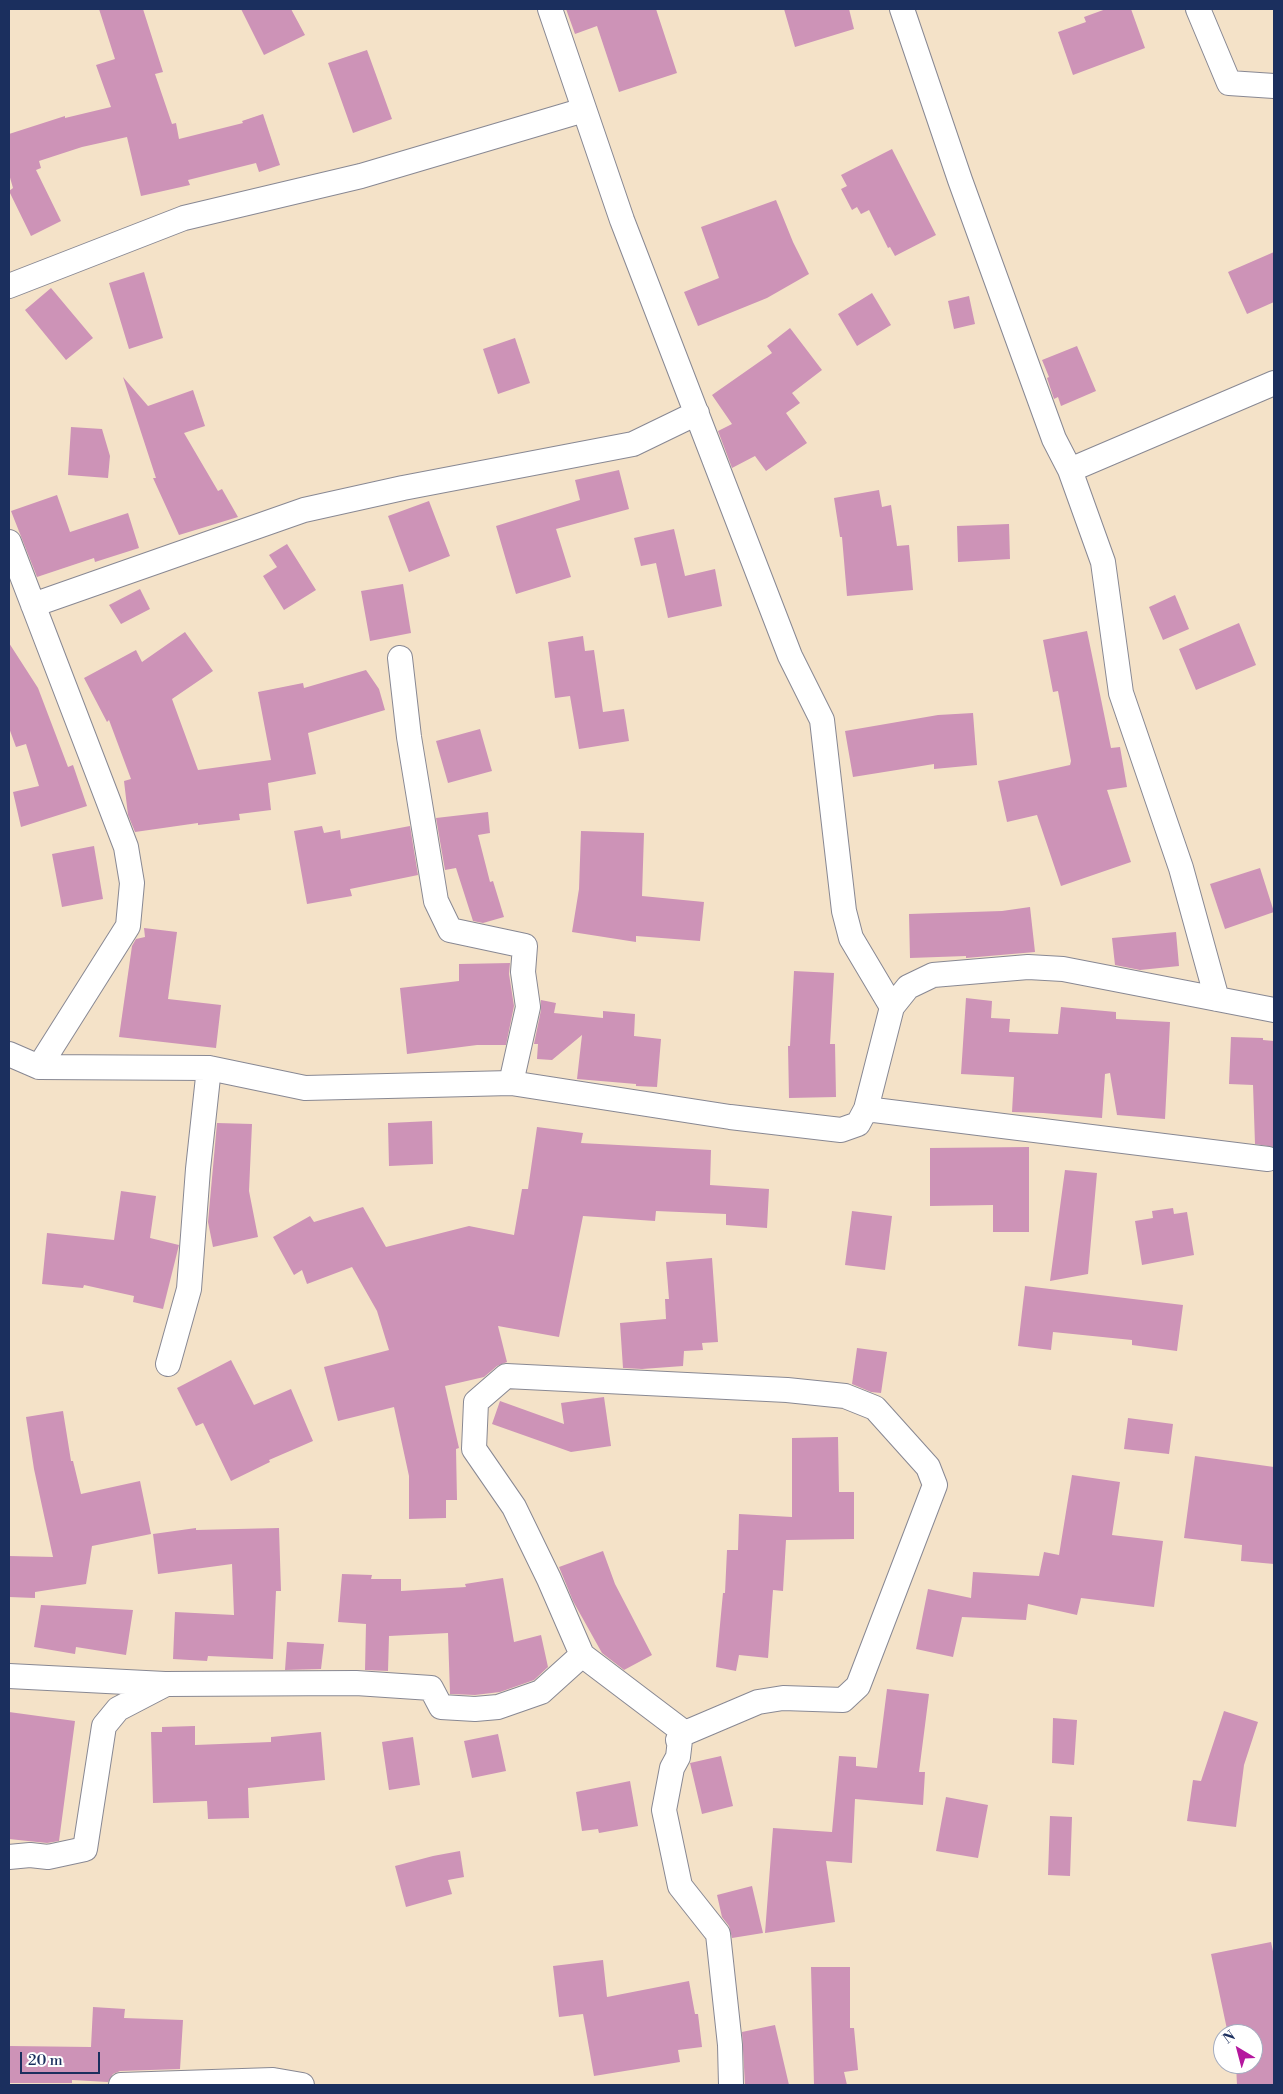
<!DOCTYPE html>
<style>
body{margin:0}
#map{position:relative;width:1283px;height:2094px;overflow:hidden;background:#f4e2c8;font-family:"Libre Bodoni",serif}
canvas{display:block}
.frame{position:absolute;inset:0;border:10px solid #1b2f5e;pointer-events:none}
.north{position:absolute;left:1213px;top:2024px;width:50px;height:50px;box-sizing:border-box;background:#fff;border:1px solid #a4acbf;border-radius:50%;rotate:323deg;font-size:14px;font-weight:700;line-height:20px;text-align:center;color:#1b2f5e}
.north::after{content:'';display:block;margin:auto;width:18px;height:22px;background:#b5179e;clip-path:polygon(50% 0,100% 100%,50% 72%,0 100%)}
.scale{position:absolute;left:20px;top:2052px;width:80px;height:22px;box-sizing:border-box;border:2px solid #1b2f5e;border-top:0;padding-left:6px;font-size:15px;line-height:18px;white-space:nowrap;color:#1b2f5e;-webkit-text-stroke:4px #fff;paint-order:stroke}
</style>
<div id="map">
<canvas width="1283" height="2094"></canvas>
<div class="frame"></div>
<div class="north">N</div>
<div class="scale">20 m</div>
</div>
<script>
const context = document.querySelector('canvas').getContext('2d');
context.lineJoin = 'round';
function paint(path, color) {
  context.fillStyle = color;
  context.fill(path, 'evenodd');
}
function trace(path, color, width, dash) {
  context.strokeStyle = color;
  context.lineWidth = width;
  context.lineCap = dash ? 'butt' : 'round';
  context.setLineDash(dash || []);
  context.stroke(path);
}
paint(new Path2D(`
 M 99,9 L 143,9 L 163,72 L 155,74 L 172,124 L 176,123 L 179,139 L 243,123 L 242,121 L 263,114 L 280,165 L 259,172 L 256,163 L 188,180 L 190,185 L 141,196 L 127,137 L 82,147 L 39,161 L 41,168 L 36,170 L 61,221 L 31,236 L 9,191 L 13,188 L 9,174 L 9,134 L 65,116 L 65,118 L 111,107 L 96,65 L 115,59 Z
 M 241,9 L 291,9 L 305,35 L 264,55 Z
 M 566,9 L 656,9 L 677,73 L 619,92 L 597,26 L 575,34 Z
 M 784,9 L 849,9 L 854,29 L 795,47 Z
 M 1106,9 L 1131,9 L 1145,48 L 1073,75 L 1058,32 L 1086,22 L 1084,17 Z
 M 367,50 L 392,119 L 353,133 L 328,63 Z
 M 892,149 L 936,235 L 895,256 L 890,247 L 888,248 L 869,210 L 861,214 L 857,207 L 852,210 L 841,189 L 847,186 L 841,175 Z
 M 776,200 L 793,242 L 809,274 L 767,298 L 698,326 L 684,292 L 719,278 L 701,227 Z
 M 1274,252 L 1274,302 L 1247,314 L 1228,272 Z
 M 144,272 L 163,338 L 129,349 L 109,283 Z
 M 51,288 L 93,338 L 66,360 L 25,310 Z
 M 872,293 L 891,325 L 857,346 L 838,314 Z
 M 969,296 L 975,324 L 954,329 L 948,301 Z
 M 790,328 L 822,370 L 792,393 L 800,403 L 786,413 L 807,443 L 766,471 L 755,456 L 732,468 L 718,431 L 732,424 L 712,395 L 772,353 L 767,346 Z
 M 515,338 L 530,383 L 498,394 L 483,349 Z
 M 1077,346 L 1096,391 L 1061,406 L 1058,397 L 1054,399 L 1047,378 L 1049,377 L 1042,360 Z
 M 123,377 L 148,406 L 193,390 L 205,426 L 184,433 L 218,491 L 222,489 L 238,517 L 179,535 L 153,478 L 156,478 Z
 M 71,427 L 102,429 L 110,456 L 108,478 L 68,475 Z
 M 619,470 L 629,509 L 556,529 L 571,577 L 516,594 L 496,526 L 580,500 L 575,480 Z
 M 879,490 L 882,507 L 891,505 L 897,546 L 909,545 L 913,590 L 847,596 L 842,537 L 840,537 L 834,498 Z
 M 57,495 L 70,532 L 128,513 L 139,548 L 95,562 L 94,558 L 37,577 L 11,511 Z
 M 429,501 L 450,556 L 409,572 L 388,516 Z
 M 1009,524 L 1010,559 L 958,562 L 957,526 Z
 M 674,529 L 685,576 L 715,569 L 722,606 L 668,618 L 656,563 L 641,566 L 634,538 Z
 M 287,544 L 316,590 L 284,610 L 263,576 L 277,567 L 269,555 Z
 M 403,584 L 411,633 L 370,641 L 361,591 Z
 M 140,589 L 150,609 L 121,624 L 109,605 Z
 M 1175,595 L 1189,629 L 1163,640 L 1149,607 Z
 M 1239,623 L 1256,665 L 1196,690 L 1179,649 Z
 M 1087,631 L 1111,748 L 1120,747 L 1127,787 L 1107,790 L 1131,862 L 1061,886 L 1037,815 L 1007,822 L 998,781 L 1070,765 L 1071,761 L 1058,691 L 1053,692 L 1043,640 Z
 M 185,632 L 213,671 L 172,699 L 198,770 L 271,760 L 258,692 L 303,683 L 304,688 L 366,670 L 379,689 L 385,710 L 308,733 L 316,774 L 268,783 L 271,810 L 239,814 L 240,820 L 198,825 L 198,823 L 135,832 L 128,815 L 124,781 L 131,779 L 109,720 L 107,722 L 84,678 L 136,650 L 142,662 Z
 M 583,636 L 585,651 L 594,650 L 603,712 L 624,709 L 629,741 L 579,749 L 570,696 L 555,698 L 548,642 Z
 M 9,643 L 38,688 L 68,767 L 73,765 L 87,806 L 21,827 L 13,792 L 39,786 L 26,744 L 16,747 L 9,728 Z
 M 973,713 L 977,765 L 934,769 L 934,764 L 853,777 L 845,731 L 938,715 Z
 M 480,729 L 492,771 L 448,783 L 436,741 Z
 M 488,812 L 490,833 L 478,835 L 490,882 L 493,881 L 504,917 L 483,923 L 473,921 L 456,868 L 445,870 L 436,818 Z
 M 322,826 L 324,833 L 340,830 L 341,839 L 410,826 L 418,875 L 350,889 L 352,896 L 307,904 L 294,831 Z
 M 581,831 L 644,833 L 642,896 L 704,902 L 700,941 L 636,936 L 636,942 L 572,932 L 579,889 Z
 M 94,846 L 103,899 L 62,907 L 52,854 Z
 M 1260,868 L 1274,912 L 1225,929 L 1210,884 Z
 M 1030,907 L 1035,952 L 966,958 L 966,956 L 910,958 L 909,914 L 1002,911 Z
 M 144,928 L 177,932 L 168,999 L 221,1005 L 216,1048 L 119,1037 L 132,946 L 136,939 L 145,937 Z
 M 1176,932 L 1179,966 L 1140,970 L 1115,965 L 1112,938 Z
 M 510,963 L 509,974 L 514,1006 L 506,1045 L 477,1045 L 407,1054 L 400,988 L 459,981 L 459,964 Z
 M 794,971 L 834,973 L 830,1044 L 835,1044 L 836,1097 L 789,1098 L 788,1046 L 790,1046 Z
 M 966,998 L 992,1001 L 991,1018 L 1010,1019 L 1009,1032 L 1058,1034 L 1061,1007 L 1116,1012 L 1116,1019 L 1170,1022 L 1165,1119 L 1117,1115 L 1110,1073 L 1105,1074 L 1102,1118 L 1043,1113 L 1012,1112 L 1014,1077 L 961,1074 Z
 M 541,1000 L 556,1003 L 554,1013 L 603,1018 L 603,1011 L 635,1014 L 634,1036 L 661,1039 L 657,1087 L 636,1086 L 636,1084 L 577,1079 L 582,1035 L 552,1060 L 537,1059 L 538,1044 L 534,1044 L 541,1010 Z
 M 1231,1037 L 1263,1038 L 1263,1040 L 1274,1041 L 1274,1147 L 1255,1144 L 1253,1085 L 1229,1084 Z
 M 432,1121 L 433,1164 L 389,1166 L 388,1123 Z
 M 217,1123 L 252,1124 L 249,1191 L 258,1237 L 213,1247 L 208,1222 Z
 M 537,1127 L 583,1133 L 581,1143 L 711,1150 L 710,1185 L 769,1189 L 767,1228 L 726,1225 L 726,1214 L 656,1211 L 655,1221 L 583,1216 L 559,1337 L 498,1326 L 507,1362 L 497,1366 L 484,1377 L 445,1386 L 459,1448 L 456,1449 L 457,1500 L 446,1500 L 446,1518 L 409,1519 L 409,1476 L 394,1407 L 338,1421 L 324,1367 L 389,1350 L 377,1311 L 352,1267 L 307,1284 L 302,1270 L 294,1275 L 273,1237 L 310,1216 L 314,1222 L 363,1207 L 386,1247 L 469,1226 L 514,1235 L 522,1189 L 528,1189 Z
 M 1029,1147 L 1029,1232 L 993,1232 L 993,1205 L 930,1206 L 930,1148 Z
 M 1065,1170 L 1097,1173 L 1088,1274 L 1050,1281 Z
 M 121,1191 L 156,1196 L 150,1238 L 179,1245 L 163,1309 L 133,1302 L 134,1296 L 84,1285 L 83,1288 L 42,1284 L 47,1233 L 114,1240 Z
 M 1173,1208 L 1174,1214 L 1187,1212 L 1194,1255 L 1142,1265 L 1135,1221 L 1153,1218 L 1152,1211 Z
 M 852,1211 L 892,1216 L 885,1270 L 845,1265 Z
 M 712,1258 L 718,1342 L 702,1343 L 703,1350 L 684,1351 L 683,1366 L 642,1369 L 623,1368 L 620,1323 L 666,1319 L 665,1299 L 669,1299 L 666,1262 Z
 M 1025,1286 L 1183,1305 L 1177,1351 L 1132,1345 L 1132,1340 L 1053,1332 L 1051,1350 L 1018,1346 Z
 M 857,1348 L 887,1352 L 881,1393 L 871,1392 L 852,1384 Z
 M 231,1360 L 254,1405 L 291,1389 L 313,1441 L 269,1460 L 270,1462 L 231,1481 L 203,1423 L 196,1426 L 177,1388 Z
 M 604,1397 L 611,1446 L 571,1452 L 492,1424 L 500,1401 L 564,1424 L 561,1403 Z
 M 63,1411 L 71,1461 L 73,1461 L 81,1494 L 140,1481 L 151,1534 L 92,1546 L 86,1584 L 35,1592 L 35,1598 L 9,1597 L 9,1556 L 53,1557 L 34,1469 L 26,1417 Z
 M 1128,1418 L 1173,1424 L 1169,1454 L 1124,1449 Z
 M 838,1437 L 839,1492 L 854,1492 L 854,1539 L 786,1540 L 783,1591 L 773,1590 L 768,1658 L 739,1655 L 736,1671 L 716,1667 L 723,1593 L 725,1593 L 727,1550 L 738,1550 L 739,1514 L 792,1517 L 792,1438 Z
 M 1195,1456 L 1274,1467 L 1274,1564 L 1241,1561 L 1242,1545 L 1184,1538 Z
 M 1072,1475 L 1120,1482 L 1112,1535 L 1163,1541 L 1154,1607 L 1081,1598 L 1077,1615 L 1028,1604 L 1026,1620 L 962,1617 L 953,1657 L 916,1649 L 928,1589 L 971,1598 L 973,1572 L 1039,1576 L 1044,1552 L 1059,1555 Z
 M 196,1528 L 196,1530 L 279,1528 L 281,1591 L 276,1591 L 273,1659 L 208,1656 L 207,1661 L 173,1659 L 175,1612 L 234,1615 L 232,1564 L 158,1574 L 153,1534 Z
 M 603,1551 L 615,1584 L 652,1655 L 624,1670 L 602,1653 L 573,1601 L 559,1567 Z
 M 342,1574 L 372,1575 L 371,1579 L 401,1579 L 401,1591 L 466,1587 L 465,1584 L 503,1578 L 514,1642 L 541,1635 L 548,1667 L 534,1680 L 500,1692 L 475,1695 L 450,1694 L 448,1633 L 389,1636 L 388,1671 L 365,1670 L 366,1624 L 338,1622 Z
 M 41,1605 L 133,1610 L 126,1655 L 76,1647 L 75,1654 L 34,1647 Z
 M 287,1642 L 324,1644 L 321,1669 L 285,1670 Z
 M 887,1689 L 929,1694 L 919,1772 L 925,1772 L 923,1805 L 855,1799 L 852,1863 L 826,1861 L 835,1922 L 765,1933 L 773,1828 L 832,1832 L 839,1756 L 856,1757 L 856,1766 L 877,1768 Z
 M 1224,1711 L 1258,1722 L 1244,1765 L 1236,1827 L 1187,1821 L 1193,1780 L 1201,1781 Z
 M 9,1712 L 75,1721 L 59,1841 L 47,1843 L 9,1839 Z
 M 1053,1718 L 1077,1720 L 1074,1765 L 1052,1763 Z
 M 195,1726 L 195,1745 L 271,1742 L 271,1737 L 321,1732 L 325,1780 L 248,1788 L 249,1818 L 208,1819 L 207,1801 L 153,1803 L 151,1732 L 162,1732 L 162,1727 Z
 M 498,1734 L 506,1771 L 472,1778 L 464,1741 Z
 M 413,1737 L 420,1785 L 389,1790 L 382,1742 Z
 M 721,1756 L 733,1806 L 702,1814 L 690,1763 Z
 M 630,1781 L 638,1826 L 599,1833 L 598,1829 L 582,1831 L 576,1792 Z
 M 946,1797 L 988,1805 L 978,1858 L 936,1851 Z
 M 1050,1816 L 1072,1817 L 1070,1876 L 1048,1875 Z
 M 460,1851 L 464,1877 L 448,1880 L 452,1894 L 406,1907 L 395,1866 L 433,1856 Z
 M 752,1886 L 763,1933 L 732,1938 L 729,1926 L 722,1917 L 717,1895 Z
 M 1271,1942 L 1274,1956 L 1274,2085 L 1237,2085 L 1236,2064 L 1253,2064 L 1253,2034 L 1228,2034 L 1211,1954 Z
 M 603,1960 L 607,1997 L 689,1981 L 695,2014 L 698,2014 L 702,2047 L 678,2050 L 680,2062 L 594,2076 L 583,2014 L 559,2017 L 553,1966 Z
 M 811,1967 L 850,1967 L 850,2028 L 854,2028 L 858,2070 L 844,2072 L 847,2085 L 814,2085 Z
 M 93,2007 L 125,2009 L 124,2018 L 183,2020 L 180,2069 L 120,2071 L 113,2074 L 108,2082 L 72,2080 L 72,2083 L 9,2083 L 10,2046 L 91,2047 Z
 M 775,2025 L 789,2085 L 745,2085 L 742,2032 Z`), '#cd93b7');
const minor = new Path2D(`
 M 550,9 L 622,220 L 790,656 L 822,720 L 844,911 L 851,938 L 892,1007
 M 902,9 L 960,180 L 1054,439 L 1070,470 L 1103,562 L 1121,693 L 1181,868 L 1217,999
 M 1198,9 L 1229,83 L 1274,86
 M 9,286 L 184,218 L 361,176 L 584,110
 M 1070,470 L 1274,383
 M 9,542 L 126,847 L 132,883 L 128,926 L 39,1067
 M 33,605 L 304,510 L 403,488 L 633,444 L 697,413
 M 400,658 L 409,737 L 436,901 L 450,930 L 525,946 L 523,972 L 528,1007 L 511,1083
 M 9,1054 L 39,1067 L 209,1068 L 305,1088 L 511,1083 L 730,1117 L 841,1130 L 858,1124 L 866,1109 L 892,1007 L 908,987 L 933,975 L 1028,967 L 1063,969 L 1274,1010
 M 866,1109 L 1268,1159
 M 168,1364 L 189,1289 L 198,1169 L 209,1068
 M 9,1676 L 165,1684
 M 685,1733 L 758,1702 L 783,1698 L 843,1700 L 858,1686 L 935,1485 L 928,1467 L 875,1408 L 845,1396 L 787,1390 L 506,1376 L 476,1402 L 474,1449 L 514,1507 L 549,1579 L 582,1655 L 685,1733 L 678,1740 L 680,1740 L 678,1757 L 672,1768 L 664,1810 L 680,1886 L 718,1934 L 730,2045 L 731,2085
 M 9,1857 L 30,1855 L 48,1857 L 85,1849 L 104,1726 L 118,1709 L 166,1684 L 356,1683 L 431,1688 L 441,1707 L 475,1709 L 498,1707 L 541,1692 L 582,1655
 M 121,2085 L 273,2080
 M 274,2085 L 273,2080 L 302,2085`);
trace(minor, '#888893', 26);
trace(minor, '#fff', 24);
</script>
